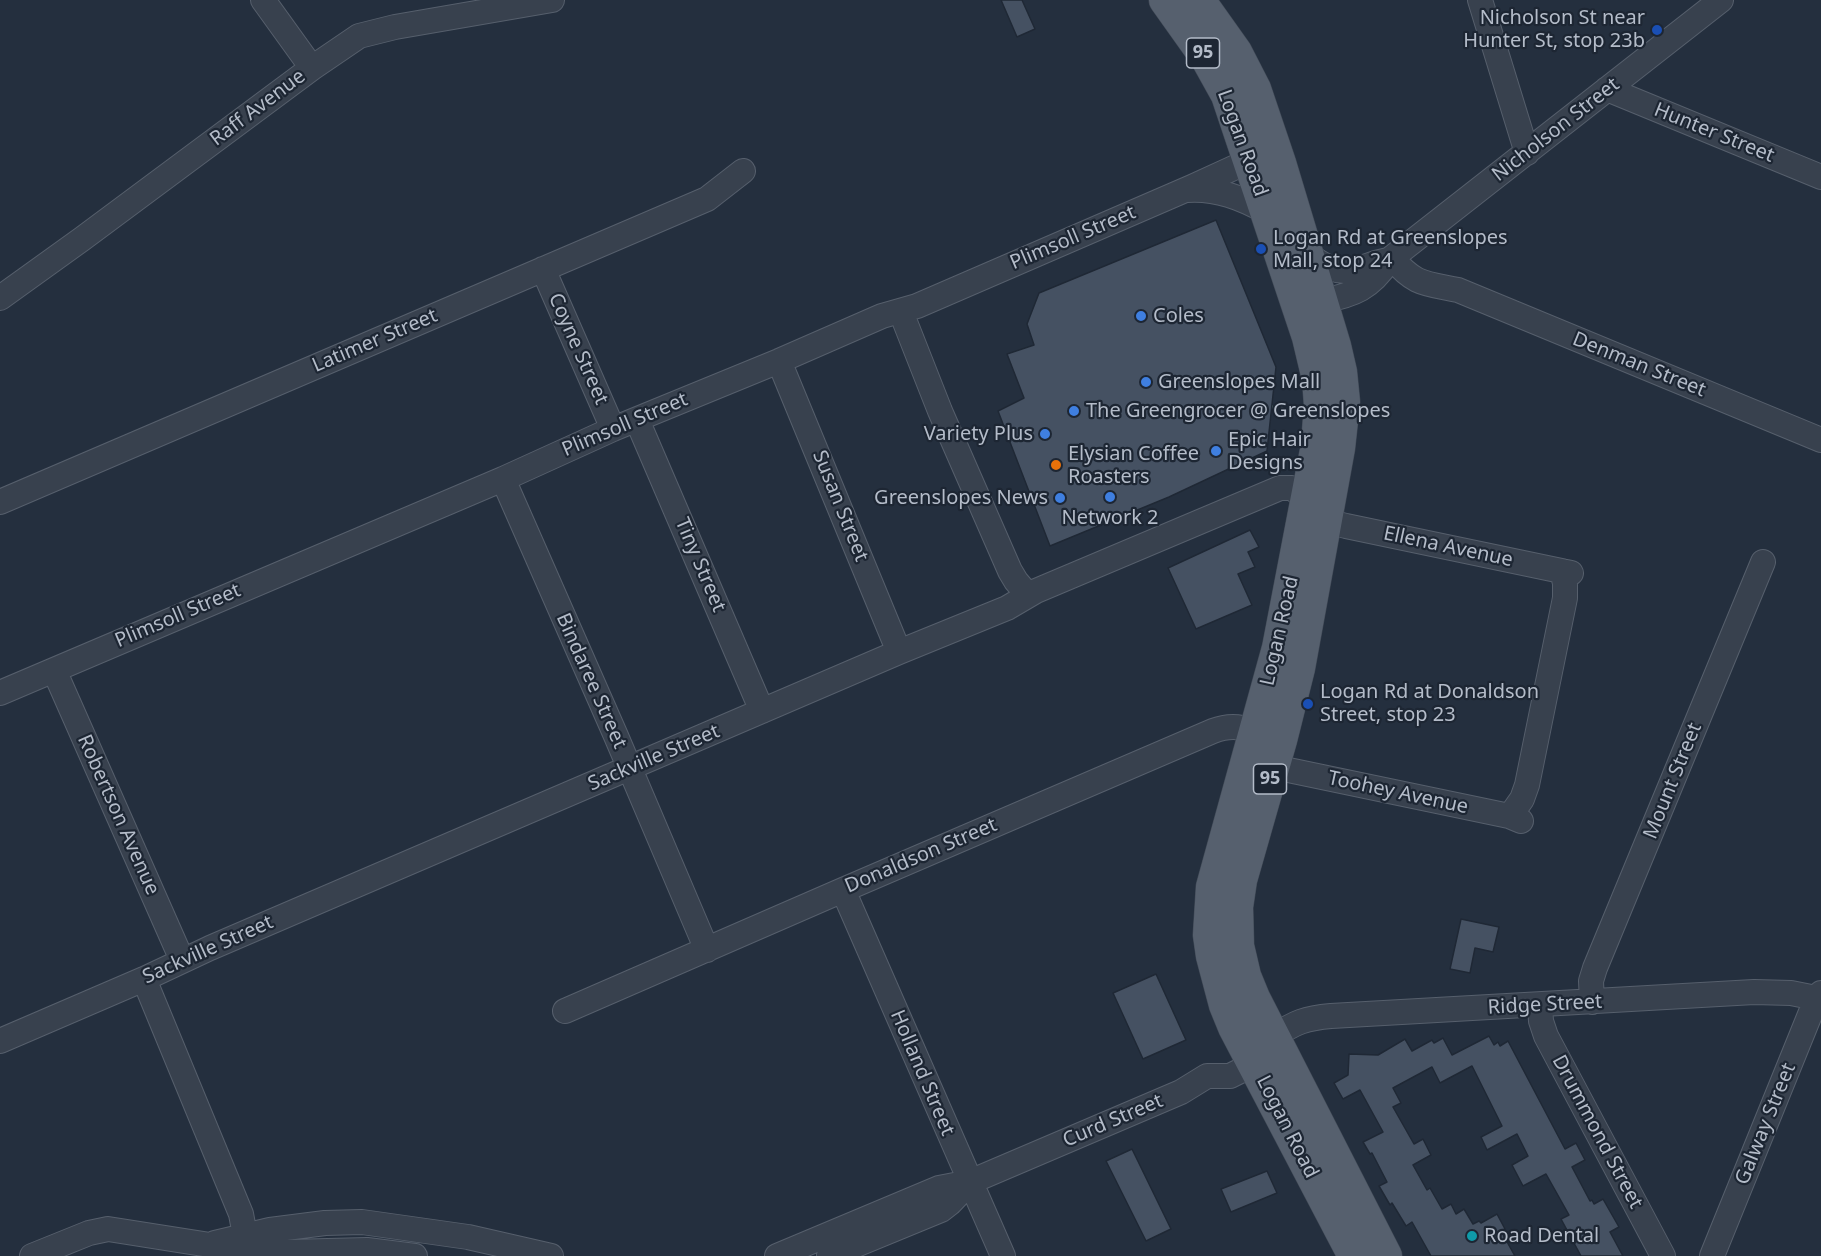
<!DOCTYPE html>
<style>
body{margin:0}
canvas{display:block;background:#242f3e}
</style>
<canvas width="1821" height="1256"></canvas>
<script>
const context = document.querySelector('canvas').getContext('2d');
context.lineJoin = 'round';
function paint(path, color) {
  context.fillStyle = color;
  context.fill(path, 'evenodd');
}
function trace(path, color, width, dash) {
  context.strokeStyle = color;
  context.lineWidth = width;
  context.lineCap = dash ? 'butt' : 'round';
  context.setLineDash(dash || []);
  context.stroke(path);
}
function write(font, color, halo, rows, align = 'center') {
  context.font = font + ' "Noto Sans",sans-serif';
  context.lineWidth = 4.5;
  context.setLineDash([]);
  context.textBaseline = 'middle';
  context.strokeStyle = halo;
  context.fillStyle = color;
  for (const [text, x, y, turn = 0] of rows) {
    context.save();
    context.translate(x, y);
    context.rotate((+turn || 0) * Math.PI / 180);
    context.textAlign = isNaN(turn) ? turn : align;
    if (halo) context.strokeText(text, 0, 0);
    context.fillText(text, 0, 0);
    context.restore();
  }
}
const building = new Path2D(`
 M 1001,0 L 1022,0 L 1035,29 L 1017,37 Z
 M 1216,220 L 1276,367 L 1267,451 L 1169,497 L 1050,546 L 998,411 L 1024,398 L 1007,354 L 1034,345 L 1027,324 L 1039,293 Z
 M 1250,530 L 1259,547 L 1248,552 L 1255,567 L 1238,574 L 1252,605 L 1196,629 L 1168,568 Z
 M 1461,919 L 1499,927 L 1493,952 L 1475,948 L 1470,973 L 1450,969 Z
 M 1156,974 L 1186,1040 L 1143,1059 L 1113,993 Z
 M 1489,1036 L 1494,1045 L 1498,1042 L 1500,1046 L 1508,1041 L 1565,1149 L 1576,1143 L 1585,1160 L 1572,1167 L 1590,1201 L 1592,1200 L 1594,1204 L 1603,1199 L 1619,1227 L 1610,1232 L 1623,1256 L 1581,1256 L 1561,1219 L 1569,1215 L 1546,1174 L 1523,1186 L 1512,1165 L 1528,1156 L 1517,1134 L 1487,1150 L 1481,1137 L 1502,1126 L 1472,1066 L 1440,1083 L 1432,1067 L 1393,1088 L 1401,1103 L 1393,1107 L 1414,1144 L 1423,1139 L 1431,1155 L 1413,1165 L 1427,1190 L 1430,1188 L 1442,1209 L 1451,1204 L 1456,1214 L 1464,1209 L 1473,1224 L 1479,1221 L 1481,1223 L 1497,1214 L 1505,1229 L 1501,1231 L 1515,1256 L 1431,1256 L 1412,1222 L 1406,1226 L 1392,1203 L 1390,1205 L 1379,1186 L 1387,1182 L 1372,1153 L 1370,1154 L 1363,1142 L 1383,1132 L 1360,1090 L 1343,1099 L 1334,1083 L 1348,1075 L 1349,1054 L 1378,1055 L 1405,1039 L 1412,1051 L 1432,1040 L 1434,1043 L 1443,1038 L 1452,1055 Z
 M 1132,1149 L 1171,1229 L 1146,1241 L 1106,1161 Z
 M 1267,1171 L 1277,1193 L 1231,1212 L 1221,1189 Z`);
paint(building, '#455162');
trace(building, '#1f2835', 1.5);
const minor = new Path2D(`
 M 263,0 L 312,68
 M 1480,0 L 1527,153
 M 1607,89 L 1821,177
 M 1187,190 C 1217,188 1242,198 1267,212
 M 1308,255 C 1316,260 1324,266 1333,269 C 1351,276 1371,262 1389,260
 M 1392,258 C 1415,285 1424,283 1458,290 L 1821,440
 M 543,269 L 613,429
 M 0,298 L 82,239 L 312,68 L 359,36 L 395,27 L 552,0
 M 1322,301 C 1354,295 1371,288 1389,260 L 1721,0
 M 901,312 L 940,411 L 1010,571 L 1016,581 L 1028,595
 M 779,361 L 899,652
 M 637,420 L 762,711
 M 503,479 L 616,736 L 707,950
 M 0,502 L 707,199 L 743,171
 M 1327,516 L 1338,524 L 1346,526 L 1571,573
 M 54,670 L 182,960
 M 0,693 L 503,479 L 613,429 L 779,361 L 882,316 L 917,306 L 1192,187 L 1240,165 L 1249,158
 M 1274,767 L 1509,816 L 1521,821
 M 1510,816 L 1522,799 L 1527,785 L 1565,598 L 1565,583 L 1562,571
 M 843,890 L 1003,1256
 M 144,979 L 241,1214 L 248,1251
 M 1592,1002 L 1591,981 L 1595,968 L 1763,562
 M 1540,1005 L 1541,1021 L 1546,1036 L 1663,1256
 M 565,1011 L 843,890 L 1213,731 C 1237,722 1248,730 1271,737
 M 1274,1037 C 1294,1022 1307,1018 1331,1016 L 1754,992 L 1791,993 L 1821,999
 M 0,1041 L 144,979 L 210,948 L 899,652 L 1007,608 L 1036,591 L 1280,488 L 1292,488 L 1307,499
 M 215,1243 L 270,1230 L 325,1223 L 362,1222 L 468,1237 L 551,1256
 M 32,1256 L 89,1233 L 108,1229 L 210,1245 L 250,1253 L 367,1250 L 415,1256
 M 777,1256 L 939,1188 L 970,1182 L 1181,1092 L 1207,1076 L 1230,1076 L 1254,1064
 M 829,1256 L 941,1210 L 950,1203 L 970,1182
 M 1712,1256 L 1811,1012 L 1821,993`);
const major = new Path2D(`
 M 1165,0 L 1207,59 L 1227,95 L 1308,337 L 1318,379 L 1320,405 L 1317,445 L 1278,648 L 1212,887 L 1209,935 L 1212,956 L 1225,1005 L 1234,1027 L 1354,1256
 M 1199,0 L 1236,52 L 1255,89 L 1280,163 L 1335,346 L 1341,372 L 1344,402 L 1339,448 L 1299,668 L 1281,740 L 1241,880 L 1237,907 L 1238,946 L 1245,976 L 1254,998 L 1386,1256`);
trace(minor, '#565f6c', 26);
trace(major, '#414a57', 33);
trace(new Path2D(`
 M 1272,407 L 1297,409`), '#44595c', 3, [4.5, 4.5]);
trace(minor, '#38414e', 24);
trace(major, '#56606e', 32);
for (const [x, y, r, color] of [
 [1657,30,6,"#1a4fb4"],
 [1261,249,6,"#1a4fb4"],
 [1141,316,6,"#3f7fe0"],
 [1146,382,6,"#3f7fe0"],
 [1074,411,6,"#3f7fe0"],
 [1045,434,6,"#3f7fe0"],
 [1216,451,6,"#3f7fe0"],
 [1056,465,6,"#e8710a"],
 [1110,497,6,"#3f7fe0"],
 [1060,498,6,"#3f7fe0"],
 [1308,704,6,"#1a4fb4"],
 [1472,1236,6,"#0f9aa8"]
]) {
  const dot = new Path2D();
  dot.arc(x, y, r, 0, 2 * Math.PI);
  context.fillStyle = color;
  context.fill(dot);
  trace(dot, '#1d2633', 2);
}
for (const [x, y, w] of [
 [1203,53,33],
 [1270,779,33]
]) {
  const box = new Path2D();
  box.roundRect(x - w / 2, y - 15, w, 30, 4.5);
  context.fillStyle = '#1d2633';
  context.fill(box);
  trace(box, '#b4bcc9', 1.5);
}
write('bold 18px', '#b4bcc9', null, [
 ["95",1203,53],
 ["95",1270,779]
]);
write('20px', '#b4bcc9', '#1d2633', [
 ["Nicholson St near",1645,18,"right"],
 ["Hunter St, stop 23b",1645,41,"right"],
 ["Logan Rd at Greenslopes",1273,238],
 ["Mall, stop 24",1273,261],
 ["Coles",1153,316],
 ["Greenslopes Mall",1158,382],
 ["The Greengrocer @ Greenslopes",1086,411],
 ["Variety Plus",1033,434,"right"],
 ["Epic Hair",1228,440],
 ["Designs",1228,463],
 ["Elysian Coffee",1068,454],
 ["Roasters",1068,477],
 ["Greenslopes News",1048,498,"right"],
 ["Network 2",1110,518,"center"],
 ["Logan Rd at Donaldson",1320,692],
 ["Street, stop 23",1320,715],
 ["Road Dental",1484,1236]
], 'left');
write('20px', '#b4bcc9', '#1d2633', [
 ["Raff Avenue",258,108,-37],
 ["Nicholson Street",1556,130,-38],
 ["Hunter Street",1714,133,22],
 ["Logan Road",1242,143,70],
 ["Plimsoll Street",1073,238,-23],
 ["Latimer Street",375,341,-23],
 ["Coyne Street",578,349,66],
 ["Denman Street",1639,365,22],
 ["Plimsoll Street",625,425,-23],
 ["Susan Street",840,506,68],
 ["Ellena Avenue",1448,547,12],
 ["Tiny Street",700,565,67],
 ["Plimsoll Street",178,616,-23],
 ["Logan Road",1280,631,-77],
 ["Bindaree Street",591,681,66],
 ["Sackville Street",654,758,-23],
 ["Mount Street",1673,781,-68],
 ["Toohey Avenue",1398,793,12],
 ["Robertson Avenue",118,815,66],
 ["Donaldson Street",921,856,-23],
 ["Sackville Street",208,950,-24],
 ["Ridge Street",1545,1005,-3],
 ["Holland Street",922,1073,67],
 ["Curd Street",1113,1121,-23],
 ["Galway Street",1766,1124,-68],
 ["Logan Road",1287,1127,63],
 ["Drummond Street",1597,1132,62]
]);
</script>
